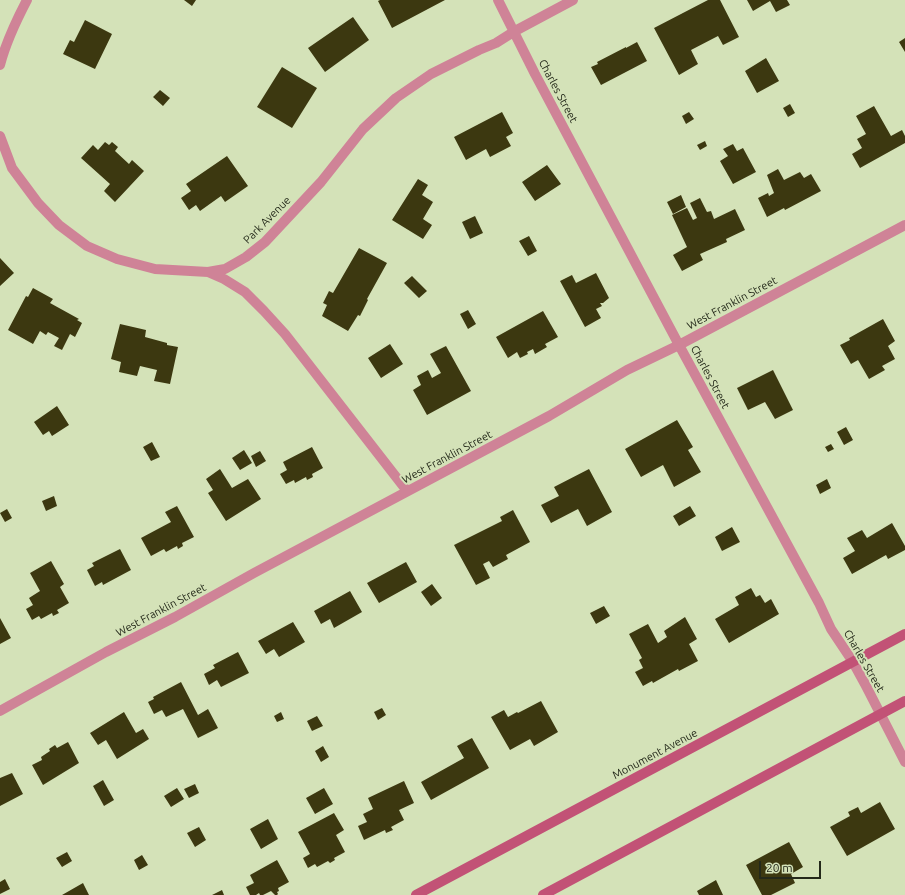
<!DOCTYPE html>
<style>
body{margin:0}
#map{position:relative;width:905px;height:895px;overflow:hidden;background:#d4e2b8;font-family:Ubuntu,sans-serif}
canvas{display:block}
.scale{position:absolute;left:759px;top:861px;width:62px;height:18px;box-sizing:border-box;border:2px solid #24291a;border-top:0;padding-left:5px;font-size:12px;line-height:14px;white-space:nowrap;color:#24291a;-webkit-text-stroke:3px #d4e2b8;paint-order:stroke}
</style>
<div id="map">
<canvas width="905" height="895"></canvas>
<div class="scale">20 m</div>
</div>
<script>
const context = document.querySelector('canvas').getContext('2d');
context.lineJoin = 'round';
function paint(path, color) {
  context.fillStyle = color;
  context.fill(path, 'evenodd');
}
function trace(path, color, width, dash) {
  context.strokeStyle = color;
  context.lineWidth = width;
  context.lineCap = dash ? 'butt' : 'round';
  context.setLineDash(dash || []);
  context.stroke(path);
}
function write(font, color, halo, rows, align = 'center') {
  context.font = font + ' Ubuntu,sans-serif';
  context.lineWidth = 4;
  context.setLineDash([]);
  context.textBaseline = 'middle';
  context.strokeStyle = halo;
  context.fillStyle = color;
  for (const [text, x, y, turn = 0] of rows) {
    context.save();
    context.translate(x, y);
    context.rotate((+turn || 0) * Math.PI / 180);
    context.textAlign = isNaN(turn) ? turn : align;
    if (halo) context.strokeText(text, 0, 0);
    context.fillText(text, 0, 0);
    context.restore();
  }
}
paint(new Path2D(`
 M 184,0 L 196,0 L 192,6 Z
 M 380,0 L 445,0 L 392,28 L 378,1 Z
 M 708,0 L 720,0 L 739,37 L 723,45 L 718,36 L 691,50 L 698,64 L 679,75 L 654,28 Z
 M 747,0 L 787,0 L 790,5 L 776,12 L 770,1 L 753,11 Z
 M 353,17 L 369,40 L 325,72 L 308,48 Z
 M 85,20 L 112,34 L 95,69 L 63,54 L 70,40 L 74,42 Z
 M 905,38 L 905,52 L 899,42 Z
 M 637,42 L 647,61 L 601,85 L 591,67 L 598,64 L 597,62 L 626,47 L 626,48 Z
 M 766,58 L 779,81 L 757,93 L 745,71 Z
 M 282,67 L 317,88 L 292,128 L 257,107 Z
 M 160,90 L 170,98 L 163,106 L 153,97 Z
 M 790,104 L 795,113 L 788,117 L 783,108 Z
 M 874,106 L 891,136 L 902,130 L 905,136 L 905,143 L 860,168 L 852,154 L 862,148 L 857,139 L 866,134 L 856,116 Z
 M 502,112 L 513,133 L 506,137 L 511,146 L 490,157 L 486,149 L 466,160 L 454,137 Z
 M 689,112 L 694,119 L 686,124 L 682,116 Z
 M 705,141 L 707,146 L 700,150 L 697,145 Z
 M 105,142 L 109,145 L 112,142 L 118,147 L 115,151 L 129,164 L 132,160 L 144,171 L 115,202 L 104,191 L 110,184 L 81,158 L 93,145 L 98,150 Z
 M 733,144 L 737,151 L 743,148 L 756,172 L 733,184 L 720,161 L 728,156 L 723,149 Z
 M 227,156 L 248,186 L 225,202 L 221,196 L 200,211 L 196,205 L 189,210 L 181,198 L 191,191 L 186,184 Z
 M 547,165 L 561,184 L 535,201 L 522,182 Z
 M 778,169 L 784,180 L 800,172 L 804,178 L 811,174 L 821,191 L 785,210 L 784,208 L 767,217 L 758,198 L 768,193 L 769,196 L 774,193 L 767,175 Z
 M 418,179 L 428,185 L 422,195 L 433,202 L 423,219 L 432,225 L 423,239 L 392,220 Z
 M 681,195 L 686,207 L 673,214 L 667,202 Z
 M 700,198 L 707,212 L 711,211 L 714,219 L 735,209 L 745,230 L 726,239 L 727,242 L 700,254 L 703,260 L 682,271 L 673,255 L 687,247 L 672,215 L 687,208 L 693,220 L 697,218 L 690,203 Z
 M 475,216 L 483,233 L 470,239 L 462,222 Z
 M 529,236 L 537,251 L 528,256 L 519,241 Z
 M 359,248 L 387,263 L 367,299 L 368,300 L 360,316 L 358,315 L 348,331 L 322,316 L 327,305 L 323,303 L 329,291 L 333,293 Z
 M 0,258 L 14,273 L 0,286 Z
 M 596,273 L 609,298 L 603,303 L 600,303 L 602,306 L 596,309 L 601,318 L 585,327 L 560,281 L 572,275 L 576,283 Z
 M 412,276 L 427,291 L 419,298 L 404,283 Z
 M 33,288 L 53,299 L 50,303 L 79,319 L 77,320 L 82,323 L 75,337 L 70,334 L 62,350 L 54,346 L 59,338 L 48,332 L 46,335 L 40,331 L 33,344 L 8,330 L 26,296 L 28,297 Z
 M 468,310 L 476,324 L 468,329 L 460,314 Z
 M 543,311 L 558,337 L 545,344 L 547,347 L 535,354 L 533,349 L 527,352 L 528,354 L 520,358 L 517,352 L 508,358 L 496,337 Z
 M 883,319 L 895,341 L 888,346 L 895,359 L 882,366 L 885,370 L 869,379 L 858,360 L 851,364 L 840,345 L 850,340 L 849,338 Z
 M 120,324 L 146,330 L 145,337 L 167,343 L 167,345 L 178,347 L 170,384 L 154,381 L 157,370 L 140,366 L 137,376 L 119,372 L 121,362 L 111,359 Z
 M 390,344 L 403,364 L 381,378 L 368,358 Z
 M 446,346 L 471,391 L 427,415 L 413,390 L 421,385 L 417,376 L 428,370 L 432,378 L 441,373 L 430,354 Z
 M 773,370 L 793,410 L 775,419 L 765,402 L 748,410 L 737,388 Z
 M 57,406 L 69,425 L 52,436 L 49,431 L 43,435 L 34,422 Z
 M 677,420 L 693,447 L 688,450 L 701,472 L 674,487 L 663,465 L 641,477 L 625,449 Z
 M 846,427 L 853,440 L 844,445 L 837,432 Z
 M 152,442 L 160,457 L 151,461 L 143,447 Z
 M 831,444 L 834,449 L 828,452 L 825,447 Z
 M 312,447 L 323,468 L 312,474 L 313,477 L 307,480 L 306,477 L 295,483 L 294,480 L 286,484 L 280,474 L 287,470 L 283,462 Z
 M 244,450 L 252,463 L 240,470 L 232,458 Z
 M 260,451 L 266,461 L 256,467 L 251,456 Z
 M 220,469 L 232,488 L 248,479 L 261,499 L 226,521 L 208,493 L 213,490 L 206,479 Z
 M 589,469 L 612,512 L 587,526 L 578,509 L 551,523 L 541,505 L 559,496 L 554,487 Z
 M 827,479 L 831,488 L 820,494 L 816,485 Z
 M 54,496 L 57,506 L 46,511 L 42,501 Z
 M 177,506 L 194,537 L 182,543 L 183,546 L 178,549 L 177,546 L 166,552 L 164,549 L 151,556 L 141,538 L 171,522 L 165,512 Z
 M 690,506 L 696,516 L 679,526 L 673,516 Z
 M 7,509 L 12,518 L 5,522 L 0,513 Z
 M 513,510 L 530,542 L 506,555 L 508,559 L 493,567 L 489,561 L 483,564 L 490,578 L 476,585 L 454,545 L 502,521 L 500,517 Z
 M 892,523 L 905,546 L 905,550 L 888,559 L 886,555 L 852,574 L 843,558 L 855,551 L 847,538 L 862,530 L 867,538 Z
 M 732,527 L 740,542 L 722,551 L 715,537 Z
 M 120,549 L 131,570 L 103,585 L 102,582 L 95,586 L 87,570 L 94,566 L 92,563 Z
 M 51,561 L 64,584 L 60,587 L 69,603 L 57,610 L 59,613 L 53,616 L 52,613 L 41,619 L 39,616 L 32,620 L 26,609 L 33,605 L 29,598 L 40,591 L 30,573 Z
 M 406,562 L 417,582 L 379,603 L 367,583 Z
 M 432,584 L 442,598 L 431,606 L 421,592 Z
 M 751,588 L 756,597 L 760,595 L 765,603 L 771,599 L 779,614 L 729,643 L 715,619 L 739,605 L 735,597 Z
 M 350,591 L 362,612 L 334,628 L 330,619 L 321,624 L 314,611 Z
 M 604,606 L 610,616 L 596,624 L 590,613 Z
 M 685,617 L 697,639 L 689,644 L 698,661 L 679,671 L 678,669 L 653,683 L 652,681 L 643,686 L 635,672 L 643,668 L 639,660 L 642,658 L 629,634 L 648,624 L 658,643 L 667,637 L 664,631 Z
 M 0,618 L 11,638 L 0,644 Z
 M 293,622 L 305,642 L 279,657 L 274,649 L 266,654 L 258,641 Z
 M 238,652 L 249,673 L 221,687 L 217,680 L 209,685 L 204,674 L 215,668 L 213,665 Z
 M 181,682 L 198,715 L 208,709 L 218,728 L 198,738 L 183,709 L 166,717 L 162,710 L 154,714 L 148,702 L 154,699 L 153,697 Z
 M 541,701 L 558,732 L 534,746 L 530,739 L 510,750 L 491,717 L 504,710 L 508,717 L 517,712 L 518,713 Z
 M 382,708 L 386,715 L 378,720 L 374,712 Z
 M 124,712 L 136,733 L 143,729 L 149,739 L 117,759 L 106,740 L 98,745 L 90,733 Z
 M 281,712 L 284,719 L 277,722 L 274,716 Z
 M 317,716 L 323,726 L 312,731 L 307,721 Z
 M 472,738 L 489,768 L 431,800 L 421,782 L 464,758 L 457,746 Z
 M 68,742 L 79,763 L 43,785 L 32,765 L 42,760 L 41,757 L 50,751 L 49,749 L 55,745 L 57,748 Z
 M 323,746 L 329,757 L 321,762 L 315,751 Z
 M 12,773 L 23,794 L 0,806 L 0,778 Z
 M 103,780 L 114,800 L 104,806 L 93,786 Z
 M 404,781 L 414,803 L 399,810 L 404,820 L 391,827 L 393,830 L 386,833 L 385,830 L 364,840 L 358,826 L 367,822 L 363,814 L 373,809 L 368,798 Z
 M 195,784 L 199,793 L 189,798 L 184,789 Z
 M 177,788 L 184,799 L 171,807 L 164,796 Z
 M 324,788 L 333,804 L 315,814 L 306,798 Z
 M 880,802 L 895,829 L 847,856 L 830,827 L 850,816 L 848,812 L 858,807 L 861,813 Z
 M 334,813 L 344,830 L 336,835 L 345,852 L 334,858 L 335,860 L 330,863 L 328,861 L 317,867 L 315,864 L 308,868 L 303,858 L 310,854 L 298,832 Z
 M 268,819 L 278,839 L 261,849 L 250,829 Z
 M 199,827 L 206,840 L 195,847 L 187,833 Z
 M 789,842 L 803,867 L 791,874 L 795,883 L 771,895 L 762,895 L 746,865 Z
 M 67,852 L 72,861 L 62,867 L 56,858 Z
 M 142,855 L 148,865 L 139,870 L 134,860 Z
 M 277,860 L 289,882 L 278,888 L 279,891 L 277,892 L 278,894 L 277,895 L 275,895 L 271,891 L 263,895 L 260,895 L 259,893 L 256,895 L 250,895 L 246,887 L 254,883 L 250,875 Z
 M 5,879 L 10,889 L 0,894 L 0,882 Z
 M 716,880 L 723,895 L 699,895 L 697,891 Z
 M 83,883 L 89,895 L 62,895 Z
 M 222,890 L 224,895 L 212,895 Z`), '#3c3810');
trace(new Path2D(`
 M 498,0 L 535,74 L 679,345 L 819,603 L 831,629 L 853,662 L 865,684 L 905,762
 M 0,65 C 6,42 16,21 27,0
 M 0,136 L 12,168 L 38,203 L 59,225 L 87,246 L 117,259 L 155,269 L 208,272 L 225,269 L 246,257 L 265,242 L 321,182 L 363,129 L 396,98 L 431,74 L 479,50 L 496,43 L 515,31 L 573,0
 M 208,272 L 224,279 L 245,292 L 264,311 L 285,334 L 407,491
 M 0,711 L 106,652 L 175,617 L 254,573 L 549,416 L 627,370 L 679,345 L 905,225`), '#cf8397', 10);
trace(new Path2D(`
 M 416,895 L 905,634
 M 543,895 L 905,701`), '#c25276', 10);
write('11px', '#24291a', '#d4e2b8', [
 ["Charles Street",558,91,62],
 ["Park Avenue",267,220,-45],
 ["West Franklin Street",732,303,-28],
 ["Charles Street",710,377,62],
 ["West Franklin Street",447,457,-28],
 ["West Franklin Street",161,610,-28],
 ["Charles Street",864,661,60],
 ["Monument Avenue",655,754,-28]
]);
</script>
